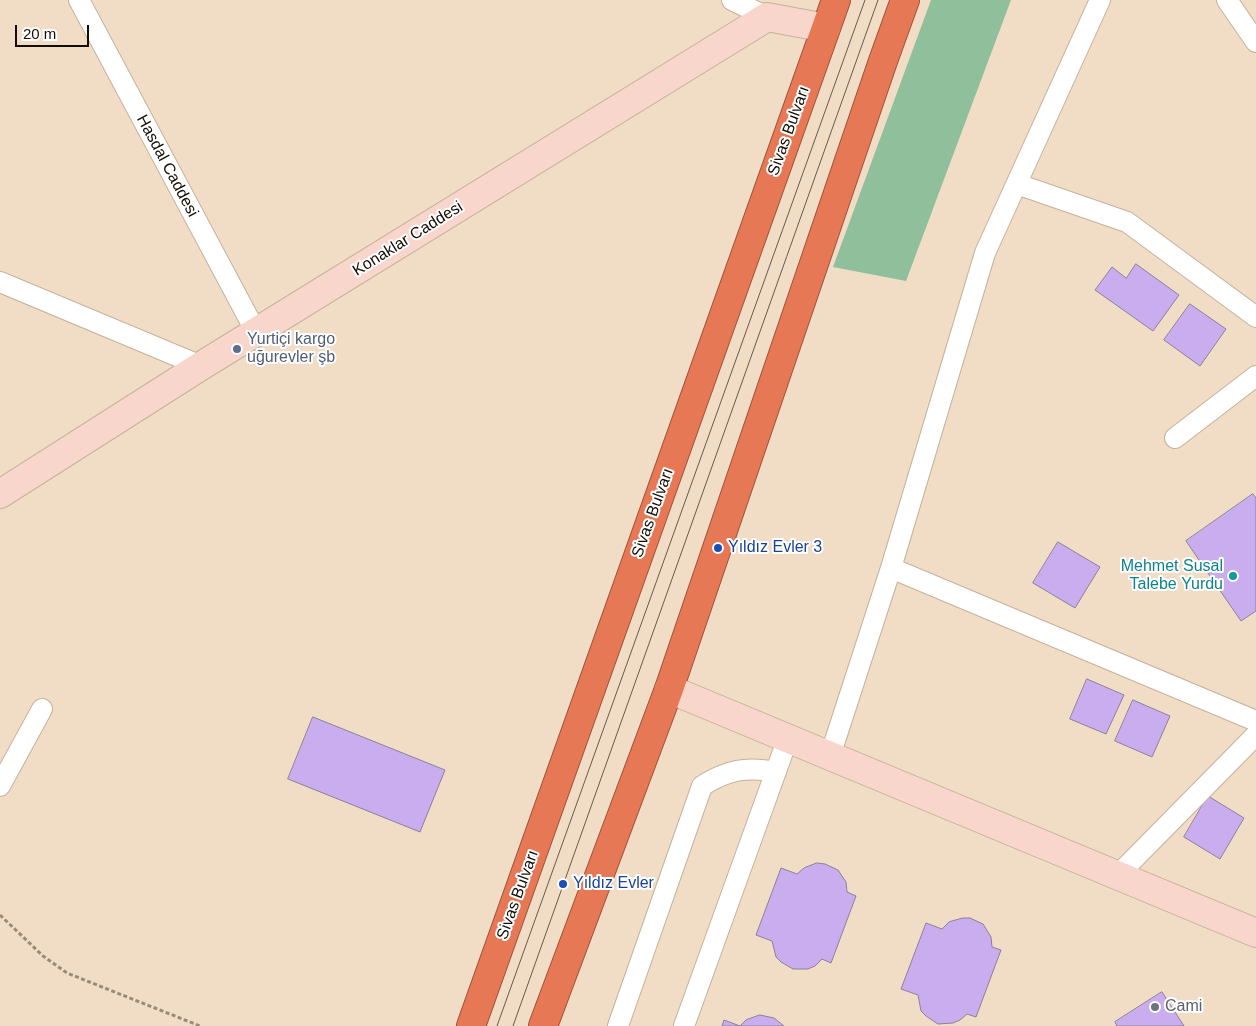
<!DOCTYPE html>
<meta charset="utf-8">
<style>
body{margin:0}
#map{position:relative;width:1256px;height:1026px;overflow:hidden;background:#f1ddc5;font-family:Arial,sans-serif}
canvas{display:block}
.scale{position:absolute;left:15px;top:25px;width:74px;height:22px;box-sizing:border-box;border:2px solid #130d05;border-top:0;padding-left:6px;font-size:15px;line-height:18px;white-space:nowrap;color:#130d05;-webkit-text-stroke:4px #fff;paint-order:stroke}
</style>
<div id="map">
<canvas width="1256" height="1026"></canvas>
<div class="scale">20 m</div>
</div>
<script>
const context = document.querySelector('canvas').getContext('2d');
context.lineJoin = 'round';
function paint(path, color) {
  context.fillStyle = color;
  context.fill(path, 'evenodd');
}
function trace(path, color, width, dash) {
  context.strokeStyle = color;
  context.lineWidth = width;
  context.lineCap = dash ? 'butt' : 'round';
  context.setLineDash(dash || []);
  context.stroke(path);
}
function write(font, color, halo, rows, align = 'center') {
  context.font = font + ' Arial,sans-serif';
  context.lineWidth = 4;
  context.setLineDash([]);
  context.textBaseline = 'middle';
  context.strokeStyle = halo;
  context.fillStyle = color;
  for (const [text, x, y, turn = 0] of rows) {
    context.save();
    context.translate(x, y);
    context.rotate((+turn || 0) * Math.PI / 180);
    context.textAlign = isNaN(turn) ? turn : align;
    if (halo) context.strokeText(text, 0, 0);
    context.fillText(text, 0, 0);
    context.restore();
  }
}
paint(new Path2D(`
 M 931,0 L 1011,0 L 906,281 L 833,267 Z`), '#8fbf9b');
const building = new Path2D(`
 M 1136,264 L 1179,295 L 1153,331 L 1095,290 L 1112,267 L 1126,278 Z
 M 1190,304 L 1226,329 L 1200,366 L 1164,340 Z
 M 1253,494 L 1256,498 L 1256,611 L 1241,621 L 1186,541 Z
 M 1058,542 L 1100,567 L 1075,608 L 1033,583 Z
 M 1087,679 L 1124,695 L 1106,734 L 1070,719 Z
 M 1133,700 L 1170,716 L 1152,757 L 1115,741 Z
 M 313,717 L 445,770 L 420,832 L 288,779 Z
 M 1208,796 L 1244,818 L 1220,859 L 1184,837 Z
 M 817,863 L 825,864 L 838,870 L 846,882 L 847,892 L 856,896 L 831,963 L 822,959 L 815,966 L 808,969 L 793,969 L 781,962 L 776,957 L 772,941 L 756,935 L 781,868 L 797,874 L 804,868 Z
 M 963,918 L 970,918 L 983,924 L 991,937 L 992,947 L 1001,950 L 976,1017 L 967,1014 L 960,1020 L 953,1023 L 938,1024 L 926,1016 L 921,1011 L 918,995 L 901,989 L 926,923 L 942,929 L 949,922 Z
 M 1162,992 L 1184,1026 L 1117,1026 L 1115,1022 Z
 M 760,1015 L 774,1018 L 784,1026 L 722,1026 L 724,1020 L 740,1026 L 746,1020 Z`);
paint(building, '#caadee');
trace(building, '#8b8099', 1);
const street = new Path2D(`
 M 79,0 L 256,332
 M 732,0 L 767,17
 M 1227,0 L 1256,42
 M 1017,184 L 1127,222 L 1256,317
 M 0,282 L 201,366
 M 1175,438 L 1256,376
 M 891,568 L 1256,721
 M 830,756 L 891,568 L 985,253 L 1100,0
 M 0,786 L 42,709
 M 1118,875 L 1256,735
 M 618,1026 L 702,786 C 727,770 746,766 776,772
 M 684,1026 L 788,738`);
const secondary = new Path2D(`
 M 0,494 L 201,366 L 767,17 L 826,28
 M 669,689 L 1256,933`);
const highway = new Path2D(`
 M 471,1026 L 836,0
 M 543,1026 L 669,689 L 883,61 L 905,0`);
trace(street, '#c6b29b', 22);
trace(secondary, '#c6b29b', 30);
trace(highway, '#9d533a', 30);
trace(new Path2D(`
 M 0,915 L 43,956 L 67,973 L 200,1026`), '#998b79', 3, [4, 2.5]);
trace(street, '#fff', 20);
trace(secondary, '#f8d6cc', 28);
trace(highway, '#e77856', 28);
trace(new Path2D(`
 M 497,1026 L 865,0
 M 513,1026 L 878,0`), '#655a4c', 1);
for (const [x, y, r, color] of [
 [237,349,5,"#5c6f8a"],
 [718,548,5,"#1a4fb4"],
 [1233,576,5,"#0f9aa8"],
 [563,884,5,"#1a4fb4"],
 [1155,1007,5,"#6b7280"]
]) {
  const dot = new Path2D();
  dot.arc(x, y, r, 0, 2 * Math.PI);
  context.fillStyle = color;
  context.fill(dot);
  trace(dot, '#fff', 2);
}
write('16px', '#130d05', '#fff', [
 ["Sivas Bulvarı",789,131,-70],
 ["Hasdal Caddesi",167,166,62],
 ["Konaklar Caddesi",408,239,-32],
 ["Sivas Bulvarı",653,513,-70],
 ["Sivas Bulvarı",518,895,-70]
]);
write('16px', '#4e5e75', '#fff', [
 ["Yurtiçi kargo",247,340],
 ["uğurevler şb",247,358]
], 'left');
write('16px', '#164399', '#fff', [
 ["Yıldız Evler 3",728,548],
 ["Yıldız Evler",573,884]
], 'left');
write('16px', '#0d838f', '#fff', [
 ["Mehmet Susal",1223,567],
 ["Talebe Yurdu",1223,585]
], 'right');
write('16px', '#5b616d', '#fff', [
 ["Cami",1165,1007]
], 'left');
</script>
